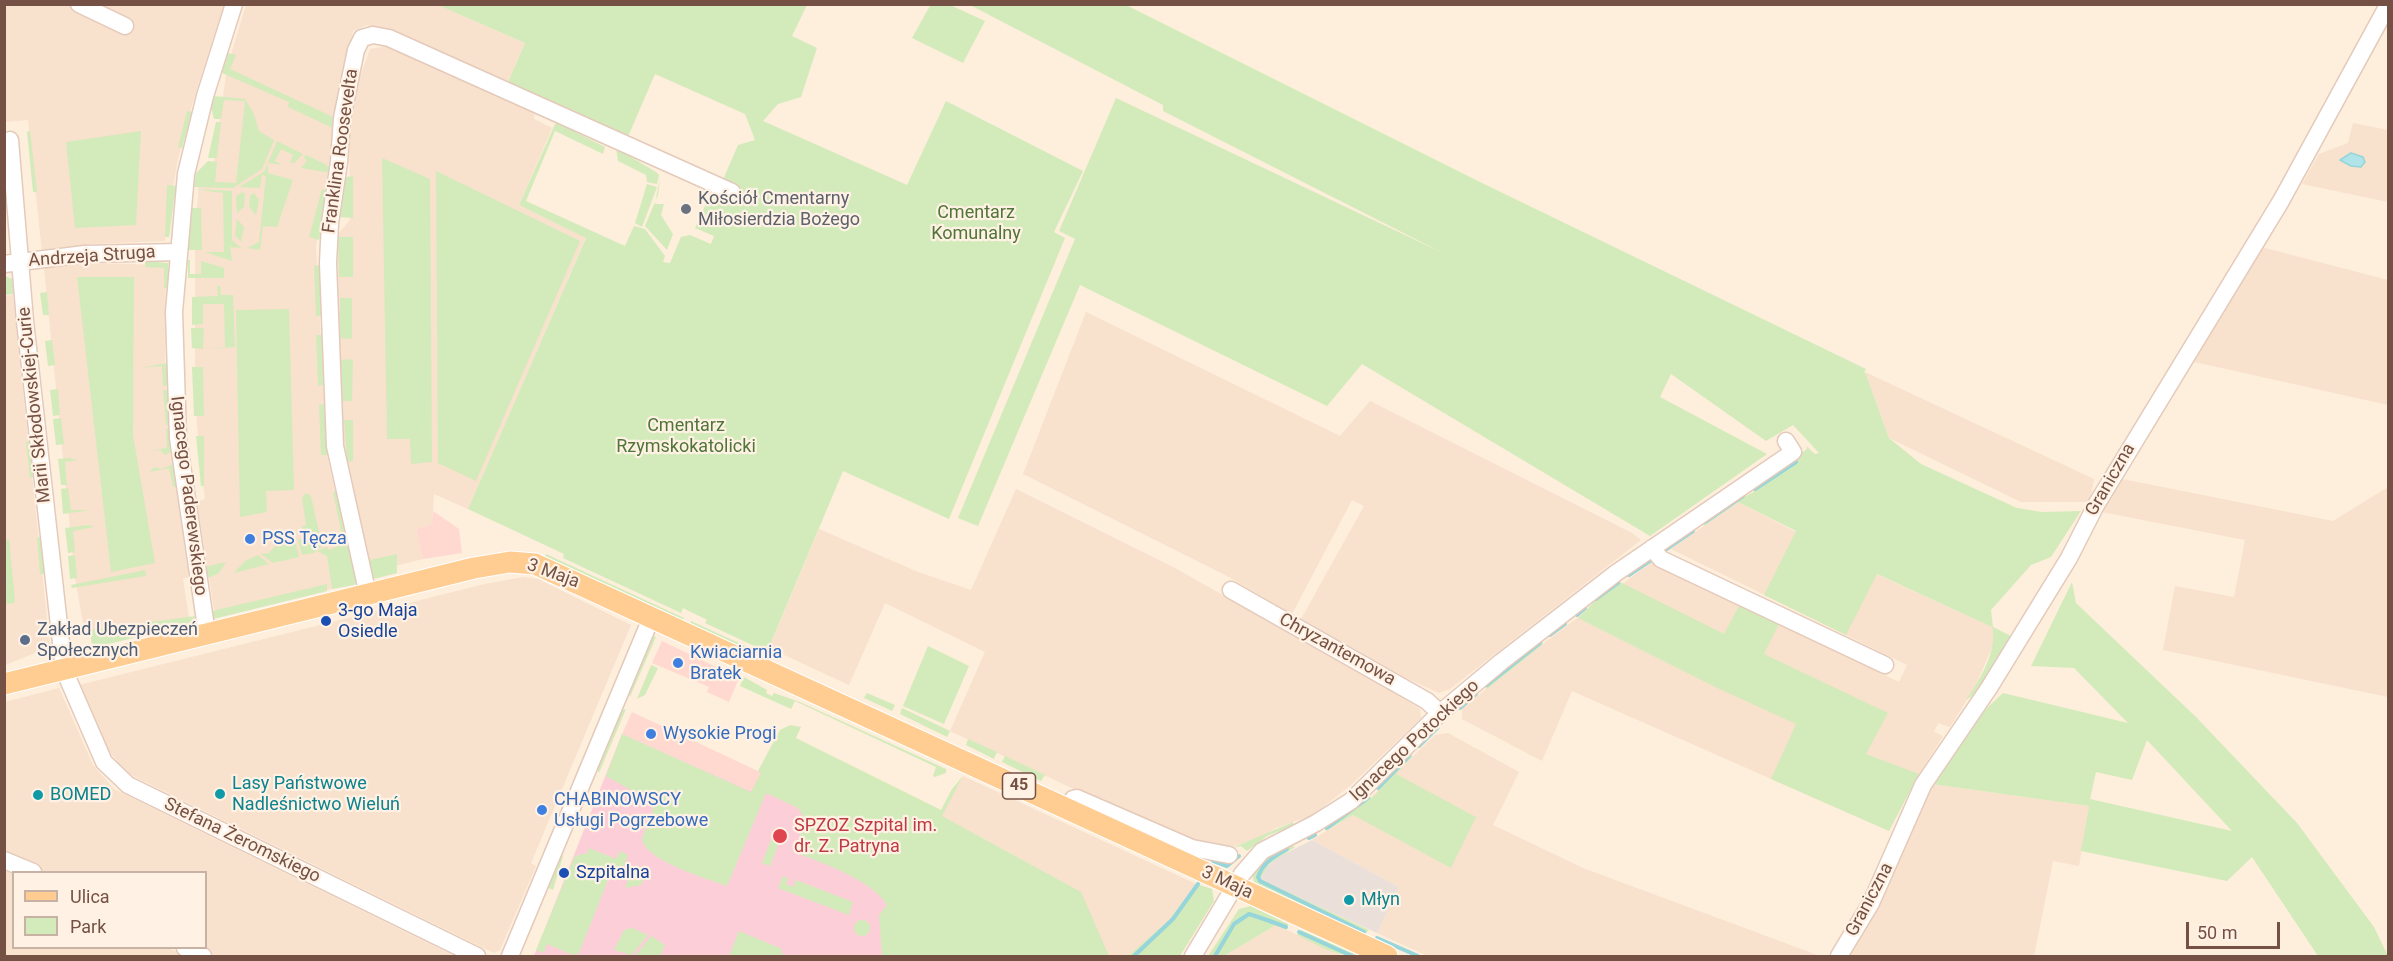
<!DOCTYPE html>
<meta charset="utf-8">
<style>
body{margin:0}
#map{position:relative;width:2393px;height:961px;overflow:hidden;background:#feeedc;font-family:Roboto,sans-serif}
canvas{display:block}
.frame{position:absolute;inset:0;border:6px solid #745144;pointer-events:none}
.legend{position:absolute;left:12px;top:871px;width:195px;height:78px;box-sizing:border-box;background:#fff2e4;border:2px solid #c7b2a4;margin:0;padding:8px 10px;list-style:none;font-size:18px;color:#745144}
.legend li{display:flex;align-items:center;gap:12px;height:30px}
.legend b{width:30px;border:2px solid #c7b2a4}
.scale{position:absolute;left:2186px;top:922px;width:94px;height:27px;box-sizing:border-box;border:3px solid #745144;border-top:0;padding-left:8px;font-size:18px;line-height:21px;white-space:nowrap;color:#745144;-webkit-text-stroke:4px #fff2e4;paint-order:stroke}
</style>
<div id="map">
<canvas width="2393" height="961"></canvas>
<div class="frame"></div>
<ul class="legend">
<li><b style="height:8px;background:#ffcd92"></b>Ulica</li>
<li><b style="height:16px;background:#d3ebba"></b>Park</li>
</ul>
<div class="scale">50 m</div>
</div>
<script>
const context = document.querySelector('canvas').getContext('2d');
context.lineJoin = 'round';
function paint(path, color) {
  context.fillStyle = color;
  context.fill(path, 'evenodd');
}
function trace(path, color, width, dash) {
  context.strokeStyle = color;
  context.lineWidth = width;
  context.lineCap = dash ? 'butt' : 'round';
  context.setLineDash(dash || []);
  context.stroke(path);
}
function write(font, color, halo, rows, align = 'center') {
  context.font = font + ' Roboto,sans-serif';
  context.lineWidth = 4.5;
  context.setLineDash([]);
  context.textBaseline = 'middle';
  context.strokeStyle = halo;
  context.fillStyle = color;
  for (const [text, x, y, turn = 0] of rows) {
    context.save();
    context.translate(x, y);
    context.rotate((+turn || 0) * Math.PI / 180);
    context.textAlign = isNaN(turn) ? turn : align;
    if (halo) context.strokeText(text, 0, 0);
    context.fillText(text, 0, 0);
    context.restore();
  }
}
paint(new Path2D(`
 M 5,5 L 224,5 L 193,101 L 177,163 L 165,241 L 90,244 L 42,252 L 28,120 L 5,122 Z
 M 246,5 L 438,5 L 525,43 L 508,81 L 367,25 L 353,31 L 319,221 L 316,247 L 327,456 L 356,583 L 221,616 L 214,609 L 197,502 L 205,499 L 197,426 L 195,369 L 195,238 L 199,181 L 211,182 L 227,68 Z
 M 387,46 L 535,111 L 534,119 L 552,128 L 519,205 L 586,237 L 468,509 L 434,494 L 432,524 L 416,529 L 423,559 L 370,572 L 342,431 L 337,235 L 350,220 L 349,129 L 359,80 L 370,49 Z
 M 2353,123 L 2388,130 L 2388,202 L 2302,184 L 2319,154 L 2348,143 Z
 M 2261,247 L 2388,280 L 2388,405 L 2190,361 Z
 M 85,263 L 166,265 L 165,367 L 172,458 L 189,577 L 183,579 L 189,618 L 85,634 L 75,578 L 44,268 Z
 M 13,295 L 50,647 L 5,665 L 4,296 Z
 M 1086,312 L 1340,436 L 1370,401 L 1632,533 L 1641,540 L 1450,689 L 1439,693 L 1404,677 L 1301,619 L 1364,506 L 1352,500 L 1292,614 L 1229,577 L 1023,474 Z
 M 1865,372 L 2094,479 L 2090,502 L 2021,502 L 1889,438 Z
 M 2122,479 L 2333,521 L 2388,487 L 2388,697 L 2163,650 L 2175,586 L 2234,597 L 2245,540 L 2102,512 Z
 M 1016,489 L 1175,568 L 1378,683 L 1420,709 L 1421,718 L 1351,785 L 1313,815 L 1276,828 L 1255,840 L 1220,850 L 1155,827 L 950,731 L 985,652 L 885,603 L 849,685 L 769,648 L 819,529 L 918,572 L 971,590 Z
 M 1738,502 L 1876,574 L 1992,627 L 1995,640 L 1976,685 L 1950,727 L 1938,723 L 1934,732 L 1943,736 L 1905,797 L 1889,831 L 1572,691 L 1542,761 L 1462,719 L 1462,709 L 1515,665 L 1653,561 L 1899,682 L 1907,665 L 1671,549 Z
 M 523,577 L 538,579 L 631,625 L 531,863 L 536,866 L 500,950 L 494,953 L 133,776 L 122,768 L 103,743 L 79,685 L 485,584 Z
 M 59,688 L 93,765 L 114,789 L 454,956 L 216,956 L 198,948 L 206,948 L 206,872 L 45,872 L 5,854 L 5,702 Z
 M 1448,733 L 1519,772 L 1493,825 L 1583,868 L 1820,956 L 1428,956 L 1377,933 L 1399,887 L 1312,840 L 1353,815 L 1435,735 Z
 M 963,776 L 1196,884 L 1169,920 L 1128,956 L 1109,956 L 1081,892 L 941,816 Z
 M 1932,784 L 2089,806 L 2079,866 L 2053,861 L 2034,956 L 1847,956 Z
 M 4,870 L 13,874 L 14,948 L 168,948 L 186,956 L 5,956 Z
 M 1276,925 L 1343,956 L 1224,956 Z`), '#f8e1cd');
paint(new Path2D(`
 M 433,511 L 459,529 L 462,553 L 423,559 L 416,529 L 432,524 Z
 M 662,641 L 739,678 L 729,702 L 707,692 L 709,687 L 652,663 Z
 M 632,712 L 762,773 L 751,791 L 622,734 Z`), '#ffd9cf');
paint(new Path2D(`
 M 1312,840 L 1399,887 L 1377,933 L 1259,879 L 1266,867 L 1278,857 Z`), '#eae0d9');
paint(new Path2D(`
 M 622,734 L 751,791 L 783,735 L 1081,892 L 1109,956 L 534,956 Z`), '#fcced8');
paint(new Path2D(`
 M 931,4 L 950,5 L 985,21 L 963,63 L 912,38 Z
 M 968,4 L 1126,5 L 1482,183 L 1866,369 L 1863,374 L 1865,372 L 1889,438 L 1921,464 L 2017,508 L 2042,512 L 2081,511 L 2051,557 L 2031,565 L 1991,610 L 1993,627 L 2013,637 L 1984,688 L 1966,700 C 1979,681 1998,651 1992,627 L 1877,574 L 1846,635 L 1764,595 L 1796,531 L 1738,502 L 1704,526 L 1702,523 L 1744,494 L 1746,496 L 1754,492 L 1752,488 L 1807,449 L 1806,446 L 1815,454 L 1819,453 L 1793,425 L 1766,441 L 1671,374 L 1660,397 L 1767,454 L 1650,536 L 1362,364 L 1327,406 L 1080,285 L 978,526 L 958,518 L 1075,239 L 1059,231 L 1116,98 L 1443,253 L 1163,111 L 1163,105 Z
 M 438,5 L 807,5 L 792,36 L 817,48 L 801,97 L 778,104 L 763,121 L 907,185 L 946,101 L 1083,171 L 1054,232 L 1065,238 L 949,519 L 843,471 L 767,652 L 705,623 L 707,620 L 683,608 L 681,613 L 563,558 L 564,554 L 468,509 L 586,238 L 519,205 L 556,122 L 605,147 L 603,154 L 555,131 L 526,201 L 625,246 L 634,226 L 645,229 L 665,256 L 663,262 L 670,263 L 681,237 L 690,235 L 711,244 L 714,236 L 695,228 L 710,195 L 703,186 L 722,182 L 738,145 L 755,140 L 745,114 L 655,74 L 627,139 L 507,84 L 525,43 Z
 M 228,53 L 236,55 L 230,69 L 329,115 L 336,120 L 335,129 L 288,107 L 289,102 L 222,73 Z
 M 214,96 L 245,99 L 254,114 L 259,131 L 274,140 L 262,169 L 233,188 L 194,187 L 196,173 L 208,161 L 217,162 L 215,182 L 236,183 L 245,101 L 224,100 L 221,119 L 214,119 L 211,108 Z
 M 187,111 L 192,112 L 182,148 L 178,147 Z
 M 216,122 L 221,122 L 217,158 L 208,158 Z
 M 30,130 L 37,192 L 33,192 L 27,132 Z
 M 141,131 L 136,225 L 75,228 L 66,142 Z
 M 277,141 L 303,154 L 294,163 L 290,163 L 293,155 L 281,149 L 275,161 L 282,165 L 268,163 Z
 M 616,148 L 656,172 L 659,175 L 657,184 L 647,182 L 646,175 L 618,161 Z
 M 306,155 L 327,165 L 331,173 L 301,168 L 307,161 L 304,158 Z
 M 382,158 L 430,179 L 432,462 L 411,464 L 410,439 L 387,439 Z
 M 268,164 L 268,173 L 293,180 L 277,227 L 263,226 L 260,250 L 247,248 L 259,242 L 266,176 L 262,175 L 260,188 L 239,187 L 264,172 Z
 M 436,171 L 580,241 L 476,481 L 438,463 Z
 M 353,176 L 353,218 L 339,217 L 346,177 Z
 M 660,177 L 655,204 L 664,204 L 661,215 L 673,234 L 667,250 L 645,226 L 658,195 Z
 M 647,184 L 657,187 L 642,227 L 635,223 Z
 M 167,185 L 176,186 L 169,237 L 165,237 Z
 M 194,189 L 232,191 L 232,240 L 241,248 L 230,247 L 232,261 L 205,252 L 224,252 L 223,193 Z
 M 322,189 L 327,191 L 319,240 L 309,237 Z
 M 242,192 L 245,194 L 244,207 L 237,213 L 236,197 Z
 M 254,193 L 259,200 L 256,215 L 249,207 L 250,196 Z
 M 191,208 L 201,208 L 202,250 L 187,250 Z
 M 237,219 L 244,227 L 241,242 L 235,235 Z
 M 338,237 L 353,237 L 353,277 L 339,277 Z
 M 188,260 L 190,260 L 190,274 L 201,274 L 201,261 L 224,268 L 224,278 L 188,278 Z
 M 145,261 L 168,263 L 168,288 L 164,288 L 164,268 L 145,267 Z
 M 320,265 L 321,316 L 316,316 L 314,266 Z
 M 5,276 L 12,279 L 15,294 L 5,295 Z
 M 77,277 L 134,277 L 133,435 L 155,563 L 111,572 Z
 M 217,286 L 220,286 L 221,295 L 233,295 L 235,347 L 206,349 L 225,347 L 224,304 L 203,304 L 203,324 L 192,325 L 192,297 L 218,296 Z
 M 47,292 L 49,315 L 43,315 L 40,293 Z
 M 340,298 L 352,298 L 352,339 L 340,338 Z
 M 289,309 L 294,490 L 266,491 L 267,512 L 240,517 L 236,310 Z
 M 191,328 L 204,328 L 203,349 L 192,348 Z
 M 322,335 L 323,385 L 318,386 L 316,335 Z
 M 52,340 L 55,365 L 48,366 L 45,341 Z
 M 353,359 L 352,401 L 343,401 L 341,360 Z
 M 167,363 L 168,386 L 163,386 L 162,366 L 140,368 Z
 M 192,367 L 203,367 L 204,416 L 194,416 Z
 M 58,389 L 60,415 L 53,416 L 50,390 Z
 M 163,390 L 168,390 L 170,425 L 166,425 Z
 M 324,404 L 327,455 L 321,455 L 319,405 Z
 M 61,418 L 64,444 L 56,445 L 53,419 Z
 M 344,420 L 353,420 L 353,461 L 347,462 Z
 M 170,428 L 173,450 L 165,455 L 160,450 L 147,451 L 167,448 L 166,429 Z
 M 196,436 L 204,436 L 204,486 L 201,486 Z
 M 31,441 L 35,477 L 30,478 L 26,442 Z
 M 69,458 L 78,460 L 65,462 L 67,485 L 61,485 L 58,459 Z
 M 174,464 L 177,487 L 173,487 L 169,468 L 149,472 L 155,467 L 161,469 Z
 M 68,488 L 71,510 L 90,510 L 63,514 L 61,489 Z
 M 336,491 L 347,540 L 343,541 L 333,492 Z
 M 306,493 L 311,496 L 322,546 L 314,553 L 302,555 L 298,540 L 304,538 L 302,526 L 306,525 L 302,498 Z
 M 89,525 L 94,527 L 73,531 L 75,552 L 68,553 L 65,528 Z
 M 41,537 L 45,574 L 40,574 L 37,538 Z
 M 9,539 L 15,601 L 14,603 L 5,604 L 5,540 Z
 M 295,540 L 299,557 L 273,563 L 261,554 L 269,553 L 278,543 Z
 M 347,542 L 357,582 L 354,585 L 332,589 L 327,556 L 317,551 L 327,547 L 329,550 Z
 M 397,554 L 397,573 L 373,579 L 369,560 Z
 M 546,554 L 684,618 L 682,622 L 545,557 Z
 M 75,555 L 77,578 L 70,579 L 68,556 Z
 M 258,555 L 269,564 L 234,573 L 245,561 Z
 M 226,562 L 218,574 L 207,578 L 205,567 Z
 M 145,570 L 146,576 L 72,588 L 71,585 Z
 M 1616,580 L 1724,634 L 1740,604 L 1779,624 L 1764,654 L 1888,713 L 1866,754 L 1919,774 L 1889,831 L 1771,779 L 1796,724 L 1713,686 L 1578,618 Z
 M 2072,582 L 2076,603 L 2196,717 L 2297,823 L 2374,927 L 2388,956 L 2318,956 L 2252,857 L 2227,881 L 2081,851 L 2089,806 L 1932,784 L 1972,722 L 2003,693 L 2128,723 L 2074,668 L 2031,666 ZM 2147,740 L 2232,831 L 2090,799 L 2096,772 L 2132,780 Z
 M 327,584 L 327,591 L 213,619 L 212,611 Z
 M 196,616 L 191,624 L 75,652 L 71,650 L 92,646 L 90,630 Z
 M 691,621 L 765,655 L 764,658 L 689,625 Z
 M 652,635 L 656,637 L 630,697 L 628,690 Z
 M 1541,641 L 1543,644 L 1487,689 L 1484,686 Z
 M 928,646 L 969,666 L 944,724 L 903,706 Z
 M 651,665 L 658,668 L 645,695 L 637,699 Z
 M 744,677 L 767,690 L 766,693 L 772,696 L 774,693 L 800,702 L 946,769 L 946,773 L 935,777 L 933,776 L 936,767 L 795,701 L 791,709 L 740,686 Z
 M 867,693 L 895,705 L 892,711 L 864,698 Z
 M 902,708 L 950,731 L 947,737 L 900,714 Z
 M 626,709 L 599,773 L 596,767 L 622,710 Z
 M 790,725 L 801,727 L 796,738 L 941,810 L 952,789 L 963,776 L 942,816 L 1081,892 L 1109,956 L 882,956 L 879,915 L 887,905 C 872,880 823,863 796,853 L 804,818 L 798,808 L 766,793 L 727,886 C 708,879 643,860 642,838 L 653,811 L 652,802 L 606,776 L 622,734 L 751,792 L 761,773 L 758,771 L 780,730 Z
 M 968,739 L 997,752 L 994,759 L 966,745 Z
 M 1410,753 L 1413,756 L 1396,774 L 1476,817 L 1451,868 L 1353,815 L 1326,831 L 1324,828 L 1367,795 L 1372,798 L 1379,791 L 1376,786 Z
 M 1005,756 L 1045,775 L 1041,781 L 1002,762 Z
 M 1293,822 L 1294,825 L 1267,836 L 1247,851 L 1241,846 L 1232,848 Z
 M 775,830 L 783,833 L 770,866 L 762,863 Z
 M 1290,845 L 1295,847 L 1269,864 L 1260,879 L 1369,930 L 1364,935 L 1255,885 L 1252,874 L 1270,854 Z
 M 589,848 L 616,859 L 620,851 L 628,855 L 619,879 L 610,875 L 579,953 L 573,955 L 547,944 L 544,953 L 536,950 L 575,856 L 587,853 Z
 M 564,853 L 553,890 L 546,887 L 546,882 Z
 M 638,866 L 647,870 L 641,885 L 625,888 L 633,868 Z
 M 783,876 L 788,878 L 786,884 L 793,887 L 796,880 L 853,902 L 849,915 L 778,888 Z
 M 1196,884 L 1212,889 L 1214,901 L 1180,956 L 1128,956 L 1169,920 Z
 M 1251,906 L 1288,924 L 1287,930 L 1276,925 L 1224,956 L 1208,956 L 1239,909 Z
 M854 928a8 8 0 1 1 16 0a8 8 0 1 1-16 0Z
 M 632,928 L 648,935 L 632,955 L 614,950 L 624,930 Z
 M 1301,930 L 1359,956 C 1336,957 1318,945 1297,935 Z
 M 739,931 L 782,949 L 781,953 L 789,956 L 729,956 Z
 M 651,936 L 665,945 L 660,956 L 635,956 Z`), '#d3ebba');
const water = new Path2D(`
 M 2351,153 L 2363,157 L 2365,162 L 2361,167 L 2351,166 L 2340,160 Z`);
paint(water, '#b0e4e8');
trace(water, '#96d5da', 1.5);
trace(new Path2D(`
 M 1755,489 L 1796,462
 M 1705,522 L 1743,496
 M 1662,552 L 1693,531
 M 1629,575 L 1651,560
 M 1596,599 L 1618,583
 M 1577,615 L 1585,608
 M 1550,635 L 1565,624
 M 1487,685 L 1540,643
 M 1460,708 L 1476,694
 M 1419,746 L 1438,727
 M 1378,788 L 1409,756
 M 1327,828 L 1368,798
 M 1309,838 L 1315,835
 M 1287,849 C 1275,856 1263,862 1258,877 L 1260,881 L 1364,932
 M 1213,861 L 1227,866 L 1239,856
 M 1267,920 L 1286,927
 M 1299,932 L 1352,956
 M 1377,938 L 1418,956
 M 1134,956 L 1173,919 L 1198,884
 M 1215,956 L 1234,924 L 1249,914 L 1267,920`), '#96d5da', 4);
const minor = new Path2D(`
 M 79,4 L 125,26
 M 10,140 L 25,321 L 64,670 L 104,762 L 128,785 L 477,956
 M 4,264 L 85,254 L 179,252
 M 1652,548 L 1661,559 L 1885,665
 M 1231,590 L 1427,701 L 1440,713
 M 368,595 L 335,446 L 328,263 L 330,223 L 339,162 L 342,118 L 356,50 L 362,38 L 373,35 L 389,38 L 732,192
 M 207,634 L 178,438 L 174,312 L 186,174 L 205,96 L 234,4
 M 1067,809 L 1073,799 L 1077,798 L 1192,848 L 1229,855
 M 4,860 L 33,872
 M 185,948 L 203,956
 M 510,956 L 652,616
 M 1193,956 L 1242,874 L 1262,851 L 1316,823 L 1351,801 L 1440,713 L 1501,662 L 1616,573 L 1793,452 L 1786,441
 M 1839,956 L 1871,903 L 1923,785 L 1989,688 L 2069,558 L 2096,505 L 2281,201 L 2388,5`);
const major = new Path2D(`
 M 4,684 L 474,568 L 510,562 L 535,564 L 1387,956`);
trace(minor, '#e4cabb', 19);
trace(major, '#fff', 23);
trace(minor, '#fff', 16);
trace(major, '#ffcd92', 21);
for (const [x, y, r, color] of [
 [686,209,6,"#6b7280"],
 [250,539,6,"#3f7fe0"],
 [326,621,6,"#1a4fb4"],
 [25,640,6,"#5c6f8a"],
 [678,663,6,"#3f7fe0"],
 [651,734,6,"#3f7fe0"],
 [220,794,6,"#0f9aa8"],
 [38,795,6,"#0f9aa8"],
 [542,810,6,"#3f7fe0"],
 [780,836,8,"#e0444e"],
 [564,873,6,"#1a4fb4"],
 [1349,900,6,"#0f9aa8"]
]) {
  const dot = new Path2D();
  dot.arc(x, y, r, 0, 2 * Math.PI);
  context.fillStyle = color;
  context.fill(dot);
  trace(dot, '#fff2e4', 2);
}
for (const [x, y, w] of [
 [1019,786,33]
]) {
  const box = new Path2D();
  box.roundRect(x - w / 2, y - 13, w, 26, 4.5);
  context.fillStyle = '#fff2e4';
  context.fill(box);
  trace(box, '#745144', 1.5);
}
write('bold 16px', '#745144', null, [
 ["45",1019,786]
]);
write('18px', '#745144', '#fff2e4', [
 ["Franklina Roosevelta",341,151,-82],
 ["Andrzeja Struga",92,257,-4],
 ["Marii Skłodowskiej-Curie",35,405,-96],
 ["Graniczna",2111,480,-60],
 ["Ignacego Paderewskiego",188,496,83],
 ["3 Maja",553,574,20],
 ["Chryzantemowa",1337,650,29],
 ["Ignacego Potockiego",1415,741,-43],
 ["Stefana Żeromskiego",242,841,26],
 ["3 Maja",1227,883,25],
 ["Graniczna",1870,900,-62]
]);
write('18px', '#5b616d', '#fff2e4', [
 ["Kościół Cmentarny",698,199],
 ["Miłosierdzia Bożego",698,220]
], 'left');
write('18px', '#507539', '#fff2e4', [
 ["Cmentarz",976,213],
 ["Komunalny",976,234],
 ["Cmentarz",686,426],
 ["Rzymskokatolicki",686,447]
]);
write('18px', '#366cbe', '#fff2e4', [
 ["PSS Tęcza",262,539],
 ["Kwiaciarnia",690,653],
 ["Bratek",690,674],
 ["Wysokie Progi",663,734],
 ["CHABINOWSCY",554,800],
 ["Usługi Pogrzebowe",554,821]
], 'left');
write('18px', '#164399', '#fff2e4', [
 ["3-go Maja",338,611],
 ["Osiedle",338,632],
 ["Szpitalna",576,873]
], 'left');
write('18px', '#4e5e75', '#fff2e4', [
 ["Zakład Ubezpieczeń",37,630],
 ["Społecznych",37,651]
], 'left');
write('18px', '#0d838f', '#fff2e4', [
 ["Lasy Państwowe",232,784],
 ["Nadleśnictwo Wieluń",232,805],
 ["BOMED",50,795],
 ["Młyn",1361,900]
], 'left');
write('18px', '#be3a42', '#fff2e4', [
 ["SPZOZ Szpital im.",794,826],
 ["dr. Z. Patryna",794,847]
], 'left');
</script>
